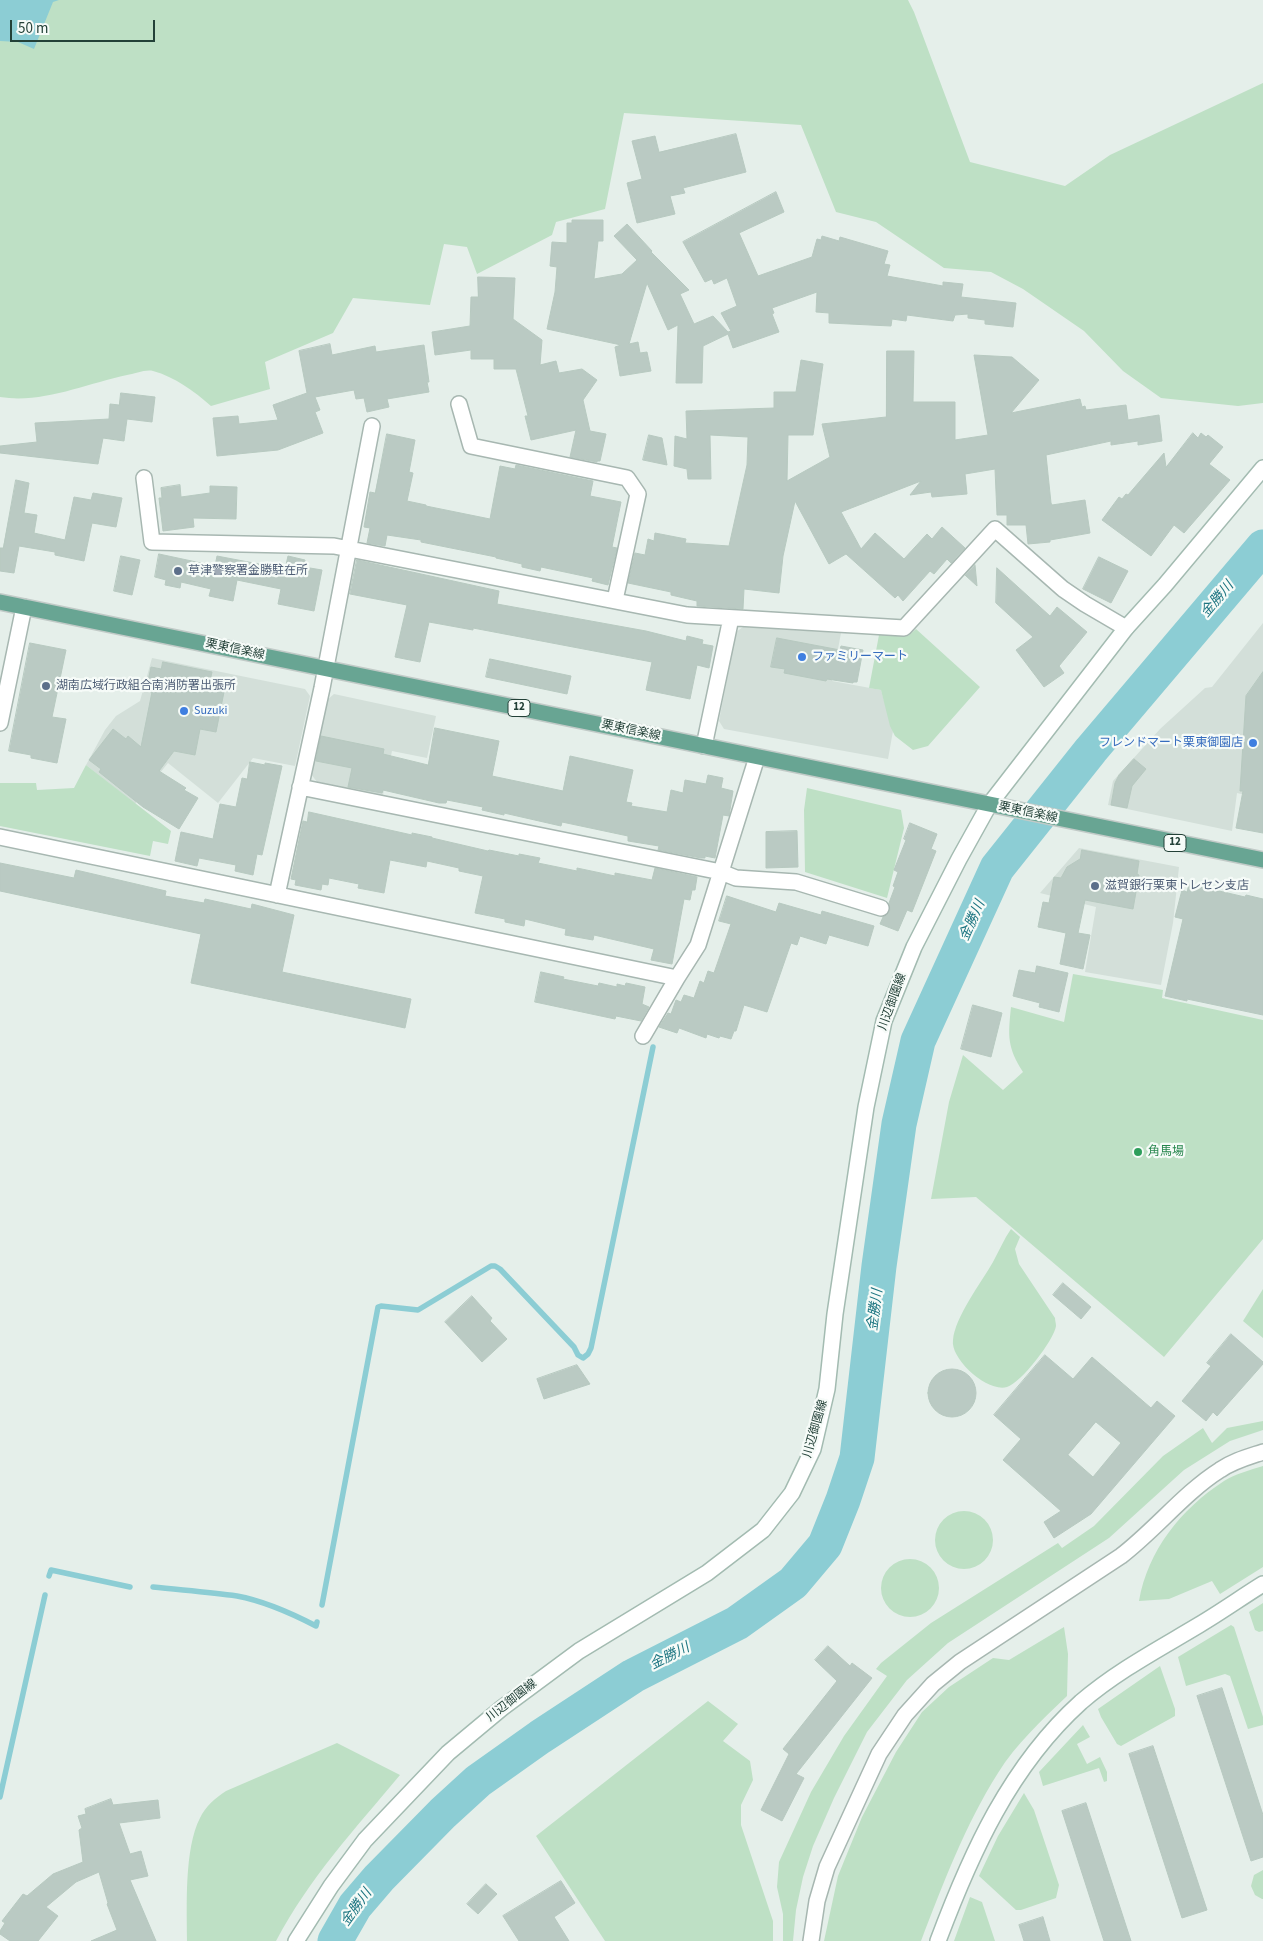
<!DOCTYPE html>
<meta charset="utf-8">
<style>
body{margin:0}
#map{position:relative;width:1263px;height:1941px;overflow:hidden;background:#e5efea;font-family:"Source Sans 3",sans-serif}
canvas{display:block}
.scale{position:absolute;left:10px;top:20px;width:145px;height:22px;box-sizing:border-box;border:2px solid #234138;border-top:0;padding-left:6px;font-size:15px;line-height:18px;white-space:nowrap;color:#234138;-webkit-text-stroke:4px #f6fbf8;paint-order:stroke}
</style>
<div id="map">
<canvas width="1263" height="1941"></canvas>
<div class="scale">50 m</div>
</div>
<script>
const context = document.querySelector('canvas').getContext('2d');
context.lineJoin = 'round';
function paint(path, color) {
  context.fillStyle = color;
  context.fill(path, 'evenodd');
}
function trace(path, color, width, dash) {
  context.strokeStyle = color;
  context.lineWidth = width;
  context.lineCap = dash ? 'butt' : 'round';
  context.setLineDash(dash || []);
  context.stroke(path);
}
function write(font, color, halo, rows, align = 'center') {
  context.font = font + ' "Source Sans 3","Noto Sans JP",sans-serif';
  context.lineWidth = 4.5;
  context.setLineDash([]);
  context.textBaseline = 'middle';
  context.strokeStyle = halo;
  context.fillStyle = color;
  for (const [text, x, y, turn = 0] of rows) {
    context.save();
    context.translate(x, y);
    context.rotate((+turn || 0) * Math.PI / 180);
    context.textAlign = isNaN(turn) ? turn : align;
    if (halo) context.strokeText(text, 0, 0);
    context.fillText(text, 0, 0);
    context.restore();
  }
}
paint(new Path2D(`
 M 1263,623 L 1263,799 L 1237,793 L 1232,831 L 1108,805 L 1113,781 L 1160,729 L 1205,688 L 1212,687 Z
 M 743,627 L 841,633 L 832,681 L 881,690 L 893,731 L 888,759 L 724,729 L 719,721 L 736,632 Z
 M 152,658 L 305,689 L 310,696 L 295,766 L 253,758 L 218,803 L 168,763 L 135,804 L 86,765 L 105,730 L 116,716 L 140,701 Z
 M 334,694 L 436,716 L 427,758 L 392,751 L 383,795 L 317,782 L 311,774 L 327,700 Z
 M 1079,848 L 1179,867 L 1173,923 L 1161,985 L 1085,972 L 1096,907 L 1040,893 Z`), '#d3dfd9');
paint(new Path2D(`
 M 0,0 L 908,0 L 914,12 L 970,162 L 1065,186 L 1110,155 L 1263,83 L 1263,403 L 1238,406 L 1161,398 L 1123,371 L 1084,331 L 1023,289 L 991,272 L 944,268 L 876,222 L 836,212 L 801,125 L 624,113 L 605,209 L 556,222 L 552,235 L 477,274 L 467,247 L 444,244 L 430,305 L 353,298 L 333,333 L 265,362 L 270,389 L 211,406 C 194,391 175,377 153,371 C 146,369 134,374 127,375 C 85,384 42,404 0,397 Z
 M 916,629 L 980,687 L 928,746 L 913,750 L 895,736 L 890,726 L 881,690 L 869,688 L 879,635 L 908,636 Z
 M 86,765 L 171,831 L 168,844 L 153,841 L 150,856 L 0,826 L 0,783 L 36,783 L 37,790 L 74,788 Z
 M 807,788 L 901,810 L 904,828 L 887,898 L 805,872 L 804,810 Z
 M 1073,974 L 1163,990 L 1162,998 L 1263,1020 L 1263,1239 L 1164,1357 L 976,1197 L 931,1199 L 949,1102 L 963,1055 L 1003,1090 L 1023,1072 C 1007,1047 1008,1036 1011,1007 L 1064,1022 Z
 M 1011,1229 L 1020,1237 L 1015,1249 L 1019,1264 L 1055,1318 C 1055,1321 1056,1323 1056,1326 C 1054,1340 1021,1383 1007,1387 C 988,1393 950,1359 953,1340 C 955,1317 981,1283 993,1262 C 999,1251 1004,1239 1011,1229 Z
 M 1263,1289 L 1263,1338 L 1243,1321 Z
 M 1263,1421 L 1263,1430 L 1230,1441 L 1184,1470 L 1109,1538 L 948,1643 L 907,1680 L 867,1732 L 834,1798 L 813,1846 L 803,1877 L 796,1910 L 793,1941 L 783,1941 L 783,1914 L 777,1887 L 779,1862 L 811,1792 L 844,1736 L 887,1676 L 876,1669 L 881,1663 L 931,1623 L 1058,1543 L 1062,1548 L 1094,1526 L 1163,1456 L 1203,1428 L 1212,1443 L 1227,1428 Z
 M 1263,1466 L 1263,1567 L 1220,1594 L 1212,1581 L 1169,1599 L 1139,1601 C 1148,1550 1181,1509 1224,1481 C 1235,1474 1250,1470 1263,1466 Z
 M935 1540a29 29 0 1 1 58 0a29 29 0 1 1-58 0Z
 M881 1588a29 29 0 1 1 58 0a29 29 0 1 1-58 0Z
 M 1263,1603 L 1263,1631 L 1259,1632 L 1255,1630 L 1249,1612 Z
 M 1231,1625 L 1234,1627 L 1263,1717 L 1263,1725 L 1248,1729 L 1230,1676 L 1225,1674 L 1186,1686 L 1178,1657 Z
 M 1064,1627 L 1068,1654 L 1067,1696 C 1042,1720 1016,1744 998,1773 C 965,1825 943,1884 921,1941 L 824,1941 L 838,1876 L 862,1817 L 896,1752 L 922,1712 L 949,1687 L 993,1658 L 1009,1660 Z
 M 1160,1666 L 1175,1709 L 1175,1716 L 1121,1746 L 1117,1744 L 1101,1717 L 1098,1709 Z
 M 708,1701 L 738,1724 L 723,1741 L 750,1761 L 753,1780 L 741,1805 L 741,1825 L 773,1921 L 773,1941 L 605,1941 L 536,1836 Z
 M 1083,1725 L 1090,1737 L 1077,1744 L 1087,1764 L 1100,1757 L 1107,1772 L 1107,1781 L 1104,1782 L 1099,1768 L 1043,1786 L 1039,1772 Z
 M 337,1743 L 400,1775 C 355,1829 310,1877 276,1941 L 187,1941 C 187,1907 184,1849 200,1818 C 205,1807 215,1798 226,1791 Z
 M 1024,1793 L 1034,1810 L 1059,1885 L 1056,1898 L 1021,1910 L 1016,1910 L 979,1876 L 998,1836 Z
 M 1263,1870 L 1263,1899 L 1262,1899 L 1255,1895 L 1251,1886 L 1254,1875 Z
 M 970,1897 L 982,1902 L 995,1941 L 954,1941 Z`), '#bee0c5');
paint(new Path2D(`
 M 0,0 L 59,0 L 53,2 L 34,49 L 18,42 L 0,41 Z`), '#8ccdd4');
trace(new Path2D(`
 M 49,1576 L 51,1570 L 130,1587
 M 153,1587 C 180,1590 209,1592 237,1596 C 264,1601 291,1613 316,1626 L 317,1622
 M 322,1605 L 378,1307 L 381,1306 L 418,1310 L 491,1266 L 495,1266 L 500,1269 L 574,1347 L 578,1355 L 583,1358 L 588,1354 L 591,1348 L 653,1047
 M 0,1797 L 45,1595`), '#8ccdd4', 5.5);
trace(new Path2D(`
 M 335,1941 L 355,1906 L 379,1878 L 443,1813 L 478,1781 L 540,1737 L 633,1676 L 737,1623 L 793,1583 L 825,1545 L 843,1500 L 857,1458 L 879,1266 L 899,1124 L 918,1041 L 997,868 L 1091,750 L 1263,547`), '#8ccdd4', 35);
const building = new Path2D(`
 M 736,134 L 746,172 L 683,188 L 685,193 L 670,196 L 675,214 L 637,223 L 627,183 L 642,179 L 632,141 L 655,136 L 659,152 Z
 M 776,192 L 784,212 L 739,233 L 758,276 L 812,257 L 817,239 L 821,240 L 822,236 L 839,241 L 840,237 L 888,251 L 884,264 L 890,265 L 887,276 L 943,286 L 943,282 L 963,284 L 961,297 L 1016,303 L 1013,327 L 985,324 L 985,320 L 968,318 L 968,314 L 955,315 L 953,321 L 907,315 L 906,321 L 892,319 L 891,326 L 829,323 L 829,313 L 816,312 L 817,292 L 772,308 L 774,313 L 772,314 L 779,332 L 733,348 L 728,334 L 703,346 L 702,383 L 676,383 L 678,325 L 668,330 L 647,283 L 629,344 L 638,342 L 640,353 L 647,352 L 651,371 L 620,376 L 615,347 L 621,345 L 547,329 L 555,292 L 557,267 L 550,266 L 552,242 L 567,243 L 567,223 L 572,223 L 572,220 L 603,220 L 603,241 L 598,241 L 594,279 L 622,274 L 637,260 L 614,236 L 627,224 L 652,251 L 651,252 L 689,290 L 680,294 L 694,324 L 713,316 L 728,332 L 731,331 L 721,313 L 737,306 L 727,278 L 714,284 L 712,279 L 705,282 L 683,242 Z
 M 478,277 L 515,278 L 513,319 L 542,340 L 540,365 L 556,361 L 559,373 L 582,369 L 597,380 L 583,400 L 590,431 L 606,434 L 600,461 L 597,461 L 597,462 L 570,457 L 576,430 L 531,440 L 525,416 L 528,416 L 516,369 L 494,369 L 494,359 L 471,359 L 471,350 L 435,355 L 432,332 L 470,326 L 471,297 L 478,297 Z
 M 330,344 L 332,355 L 375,346 L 376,352 L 424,345 L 429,382 L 427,382 L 429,392 L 387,399 L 389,407 L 367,412 L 364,398 L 356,399 L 354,390 L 315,397 L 320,410 L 315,412 L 323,433 L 278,450 L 217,456 L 213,418 L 238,416 L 239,424 L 278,420 L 273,405 L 307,393 L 299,351 Z
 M 887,351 L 914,351 L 913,402 L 955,402 L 955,440 L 988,435 L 974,355 L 1012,357 L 1039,380 L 1011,413 L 1080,399 L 1082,407 L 1085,406 L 1086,410 L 1126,405 L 1128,420 L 1159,415 L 1162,441 L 1138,445 L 1138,441 L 1111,445 L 1111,441 L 1046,455 L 1051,503 L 1052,505 L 1085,500 L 1090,533 L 1050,540 L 1050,542 L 1028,544 L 1026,525 L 1007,525 L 1007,515 L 997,515 L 995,469 L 965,474 L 967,494 L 932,497 L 931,492 L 910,495 L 921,481 L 841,512 L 861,549 L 875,533 L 904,559 L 927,534 L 932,539 L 942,527 L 965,548 L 951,563 L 947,559 L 934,574 L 930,571 L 903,601 L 898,595 L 895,598 L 846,554 L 829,564 L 795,501 L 783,556 L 779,593 L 744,589 L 743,609 L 697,606 L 697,601 L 671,595 L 671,592 L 628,583 L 635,553 L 645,555 L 648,539 L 654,541 L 655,533 L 686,539 L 685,543 L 729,546 L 747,465 L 748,437 L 710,435 L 711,479 L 688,479 L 687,469 L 674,466 L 675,436 L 687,439 L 686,411 L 774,408 L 774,392 L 796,392 L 801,360 L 823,364 L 813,435 L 788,435 L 787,481 L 830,457 L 822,424 L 886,417 Z
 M 121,393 L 155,397 L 152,422 L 127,419 L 124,441 L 103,438 L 98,464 L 0,453 L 0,446 L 37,442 L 35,423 L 109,419 L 110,404 L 119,405 Z
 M 1193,433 L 1198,438 L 1201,433 L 1206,437 L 1208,435 L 1223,447 L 1209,464 L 1230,480 L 1184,533 L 1174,525 L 1151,556 L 1102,520 L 1119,497 L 1122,499 L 1126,494 L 1128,495 L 1164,453 L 1166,467 Z
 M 387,434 L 415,440 L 409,472 L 413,473 L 407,501 L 426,505 L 426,506 L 490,519 L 500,466 L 515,469 L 516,465 L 593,481 L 590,496 L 621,502 L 612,547 L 617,548 L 608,585 L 592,581 L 593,578 L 541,567 L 540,571 L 522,567 L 522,564 L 496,558 L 496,557 L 421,542 L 421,540 L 387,535 L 385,546 L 367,543 L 370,528 L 364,527 L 370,492 L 375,493 Z
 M 649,435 L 662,438 L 667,465 L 643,460 Z
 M 16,480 L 29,483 L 24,513 L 37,515 L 34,533 L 65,540 L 74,497 L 91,500 L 93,493 L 122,498 L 116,527 L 92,523 L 84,561 L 55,555 L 55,552 L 19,546 L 14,573 L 0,571 L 0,548 L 3,548 Z
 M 180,485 L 181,497 L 210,493 L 210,486 L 237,487 L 236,519 L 193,518 L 194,527 L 163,531 L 159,498 L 162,498 L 161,488 Z
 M 159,554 L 215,566 L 217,556 L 285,569 L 288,556 L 305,560 L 304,567 L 322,570 L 314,611 L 278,604 L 281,589 L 237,580 L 233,601 L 209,596 L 211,589 L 181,582 L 180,588 L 165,585 L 166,580 L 155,577 Z
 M 121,556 L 140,560 L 132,595 L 114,591 Z
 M 1099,557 L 1128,571 L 1111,603 L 1083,589 Z
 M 357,560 L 499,591 L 497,604 L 646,631 L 686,641 L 687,636 L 703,640 L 702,644 L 713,646 L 709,668 L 697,665 L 690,699 L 646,690 L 652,662 L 473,628 L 473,630 L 429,622 L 420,662 L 395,657 L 407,605 L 350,594 Z
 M 975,565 L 977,586 L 965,575 Z
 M 997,568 L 1050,616 L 1057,607 L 1087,632 L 1059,666 L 1064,673 L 1044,687 L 1016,650 L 1033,637 L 996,603 Z
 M 777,638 L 840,650 L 841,646 L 863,650 L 857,682 L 853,682 L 853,683 L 827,679 L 826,681 L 784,673 L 785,669 L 771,667 Z
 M 30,643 L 66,650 L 52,717 L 66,719 L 57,763 L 31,758 L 31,755 L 9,751 Z
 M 490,659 L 571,676 L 567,694 L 486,677 Z
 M 163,662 L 212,672 L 208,689 L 224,692 L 216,732 L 200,729 L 195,755 L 174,751 L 159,771 L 186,788 L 184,790 L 198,798 L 179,829 L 143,807 L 99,772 L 101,769 L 89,760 L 113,729 L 126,739 L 128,736 L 141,747 L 152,692 L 146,691 L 151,667 L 161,669 Z
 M 1263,672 L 1263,833 L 1236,828 L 1243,791 L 1240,791 L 1246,696 Z
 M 435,728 L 499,741 L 492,776 L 563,791 L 570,756 L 633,770 L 626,802 L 632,803 L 631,806 L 667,812 L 671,790 L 683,793 L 685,780 L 706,784 L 708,775 L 723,778 L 721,788 L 733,791 L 729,816 L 723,815 L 715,858 L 705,856 L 705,858 L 701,858 L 658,850 L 659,846 L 628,841 L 628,836 L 562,822 L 561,826 L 504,813 L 504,815 L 482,810 L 483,807 L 447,800 L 446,803 L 439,803 L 383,790 L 382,793 L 348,787 L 352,768 L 316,761 L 321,736 L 384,749 L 383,754 L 428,765 Z
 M 1134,759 L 1146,769 L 1132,786 L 1127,808 L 1111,805 L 1115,783 L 1119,775 Z
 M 250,762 L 265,765 L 265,763 L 282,766 L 262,855 L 257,854 L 253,875 L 235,871 L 236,865 L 199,858 L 197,866 L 175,861 L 181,832 L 213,839 L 220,804 L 236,807 L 242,778 L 247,779 Z
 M 309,812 L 412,835 L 412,833 L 432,837 L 432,838 L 488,851 L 489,850 L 519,856 L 519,854 L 540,858 L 538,863 L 577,871 L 577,868 L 615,876 L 615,873 L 652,880 L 655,868 L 697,877 L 695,890 L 692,890 L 690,900 L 684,899 L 672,964 L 651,960 L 654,949 L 594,935 L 593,940 L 565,935 L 566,929 L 525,919 L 524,926 L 505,922 L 505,919 L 475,913 L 483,876 L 459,871 L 459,868 L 427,861 L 426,867 L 390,860 L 384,893 L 358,888 L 359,884 L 329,878 L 328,885 L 322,884 L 321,890 L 295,885 L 296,880 L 291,879 L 299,840 L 303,821 L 307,822 Z
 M 910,823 L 937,834 L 931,849 L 936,851 L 912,912 L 907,910 L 898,931 L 880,924 L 883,917 L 888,914 L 890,910 L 889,903 L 895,887 L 893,886 L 898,872 L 894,870 L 906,840 L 904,839 Z
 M 797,831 L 798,867 L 766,868 L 766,832 Z
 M 1082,850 L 1139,861 L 1137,874 L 1139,875 L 1133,909 L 1085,900 L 1078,933 L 1090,935 L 1083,969 L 1060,964 L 1066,933 L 1038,927 L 1043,902 L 1049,903 L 1054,877 L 1061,878 L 1067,867 L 1080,859 Z
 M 0,863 L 74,878 L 76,870 L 166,891 L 165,896 L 204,903 L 205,899 L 251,909 L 252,904 L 294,915 L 282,972 L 411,999 L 405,1028 L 191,983 L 201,934 L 0,891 Z
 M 1189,884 L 1245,897 L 1246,895 L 1263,899 L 1263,1015 L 1187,999 L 1187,1001 L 1165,996 L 1183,919 L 1175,917 L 1182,890 L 1187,892 Z
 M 727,896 L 776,912 L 779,903 L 821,915 L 822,911 L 874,926 L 868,946 L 829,935 L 826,944 L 800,936 L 797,945 L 791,943 L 767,1012 L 744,1005 L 736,1031 L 734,1031 L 731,1039 L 720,1036 L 719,1038 L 707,1034 L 706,1038 L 679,1028 L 677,1033 L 659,1027 L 668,1013 L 671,1014 L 676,1000 L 681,1002 L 684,995 L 694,998 L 700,981 L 704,983 L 708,971 L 714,973 L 731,924 L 719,921 Z
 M 1037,966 L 1068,973 L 1059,1012 L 1039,1007 L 1040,1003 L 1013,996 L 1019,970 L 1035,973 Z
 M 541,972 L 564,977 L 563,979 L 598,986 L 599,983 L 617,987 L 617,984 L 625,986 L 626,983 L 645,987 L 642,1004 L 649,1007 L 641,1021 L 616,1016 L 615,1019 L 535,1002 Z
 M 973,1005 L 1002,1013 L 991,1057 L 961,1049 Z
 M 1063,1283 L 1091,1307 L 1081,1319 L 1053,1295 Z
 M 472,1296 L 492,1318 L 490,1321 L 507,1339 L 482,1362 L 445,1322 Z
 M 1231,1334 L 1263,1362 L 1263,1364 L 1217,1416 L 1213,1412 L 1206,1421 L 1182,1401 L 1211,1366 L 1207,1363 Z
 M 1045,1355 L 1073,1379 L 1092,1357 L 1151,1408 L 1157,1401 L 1175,1416 L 1091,1514 L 1054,1538 L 1044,1522 L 1061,1511 L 1003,1460 L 1021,1439 L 994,1415 ZM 1096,1422 L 1121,1443 L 1093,1477 L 1068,1455 Z
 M 577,1365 L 590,1384 L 544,1399 L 537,1379 Z
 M928 1393a24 24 0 1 1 48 0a24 24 0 1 1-48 0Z
 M 828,1646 L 850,1666 L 852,1663 L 872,1678 L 796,1774 L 804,1778 L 782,1821 L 761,1810 L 789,1754 L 783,1749 L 837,1681 L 815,1660 Z
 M 1222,1688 L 1263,1815 L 1263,1857 L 1251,1861 L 1197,1696 Z
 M 1153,1746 L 1207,1910 L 1182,1918 L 1129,1754 Z
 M 111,1799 L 113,1805 L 158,1800 L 160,1818 L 119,1823 L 130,1854 L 141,1851 L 148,1876 L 130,1880 L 156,1941 L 91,1941 L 117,1930 L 107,1904 L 108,1903 L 99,1872 L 76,1882 L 46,1907 L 58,1916 L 38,1941 L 10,1941 L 0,1934 L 0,1931 L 5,1923 L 2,1921 L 23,1894 L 27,1896 L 53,1874 L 83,1862 L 79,1830 L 82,1828 L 78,1816 L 86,1814 L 85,1809 Z
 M 1086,1803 L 1131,1941 L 1104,1941 L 1062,1811 Z
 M 561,1881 L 575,1903 L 554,1917 L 569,1941 L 519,1941 L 503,1916 Z
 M 486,1884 L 497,1894 L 478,1914 L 467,1904 Z
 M 1043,1917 L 1050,1941 L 1024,1941 L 1019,1925 Z`);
paint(building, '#bacac3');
trace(building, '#b7c9c0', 1);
const street = new Path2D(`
 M 459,404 L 471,446 L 627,478 L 638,494 L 615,600
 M 144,478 L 152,542 L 334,546 L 687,615 L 904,628 L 995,529 L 1063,589 L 1085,604 L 1126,628
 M 0,723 L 24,607
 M 704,746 L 731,618
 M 300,787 L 721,872 L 736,878 L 796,882 L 881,908
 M 0,837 L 677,978 L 698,945 L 757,757
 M 277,895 L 322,688 L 372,426
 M 643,1036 L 677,978
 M 811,1941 L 817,1901 L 827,1867 L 879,1754 L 905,1715 L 933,1684 L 960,1662 L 1121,1556 C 1155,1530 1185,1492 1220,1470 C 1233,1461 1248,1457 1263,1452`);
const secondary = new Path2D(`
 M 296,1941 L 331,1886 L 365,1840 L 448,1753 L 502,1708 L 579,1651 L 707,1573 L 763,1530 L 792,1493 L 813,1449 L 827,1389 L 835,1314 L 866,1107 L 884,1021 L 914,947 L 959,859 L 989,805 L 1126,628 L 1165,585 L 1263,468
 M 938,1941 C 971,1853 1010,1766 1081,1702 C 1117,1671 1159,1649 1199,1625 C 1221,1612 1242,1597 1263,1584`);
const primary = new Path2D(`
 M 0,602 L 1263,860`);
trace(street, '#a7b7b1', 18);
trace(secondary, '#a3bbb1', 18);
trace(primary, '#c1cac7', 18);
trace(street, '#fff', 15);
trace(secondary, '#fff', 15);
trace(primary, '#68a593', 15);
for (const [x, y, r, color] of [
 [178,571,5,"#5c6f8a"],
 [802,657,5,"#3f7fe0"],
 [46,686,5,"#5c6f8a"],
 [184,711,5,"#3f7fe0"],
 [1253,743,5,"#3f7fe0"],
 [1095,886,5,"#5c6f8a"],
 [1138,1152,5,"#2e9e5b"]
]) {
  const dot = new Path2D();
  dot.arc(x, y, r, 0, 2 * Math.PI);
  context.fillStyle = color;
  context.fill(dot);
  trace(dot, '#f6fbf8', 2);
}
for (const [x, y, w] of [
 [519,708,22],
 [1175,843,22]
]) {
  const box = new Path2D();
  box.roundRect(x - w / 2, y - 8.5, w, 17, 4);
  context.fillStyle = '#f6fbf8';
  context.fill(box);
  trace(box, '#234138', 1);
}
write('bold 11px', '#234138', null, [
 ["12",519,708],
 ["12",1175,843]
]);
write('12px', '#4e5e75', '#f6fbf8', [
 ["草津警察署金勝駐在所",188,571],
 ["湖南広域行政組合南消防署出張所",56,686],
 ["滋賀銀行栗東トレセン支店",1105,886]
], 'left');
write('12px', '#234138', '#f6fbf8', [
 ["栗東信楽線",235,650,12],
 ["栗東信楽線",631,731,12],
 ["栗東信楽線",1028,813,12],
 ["川辺御園線",893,1002,-70],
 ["川辺御園線",816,1429,-74],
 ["川辺御園線",512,1701,-38]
]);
write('12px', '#366cbe', '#f6fbf8', [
 ["ファミリーマート",812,657],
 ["Suzuki",194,711],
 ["フレンドマート栗東御園店",1243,743,"right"]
], 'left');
write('12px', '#27864d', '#f6fbf8', [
 ["角馬場",1148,1152]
], 'left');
write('italic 14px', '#1b7480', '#f6fbf8', [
 ["金勝川",1218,600,-50],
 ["金勝川",973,921,-66],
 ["金勝川",876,1310,-83],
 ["金勝川",670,1657,-27],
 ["金勝川",357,1908,-54]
]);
</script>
